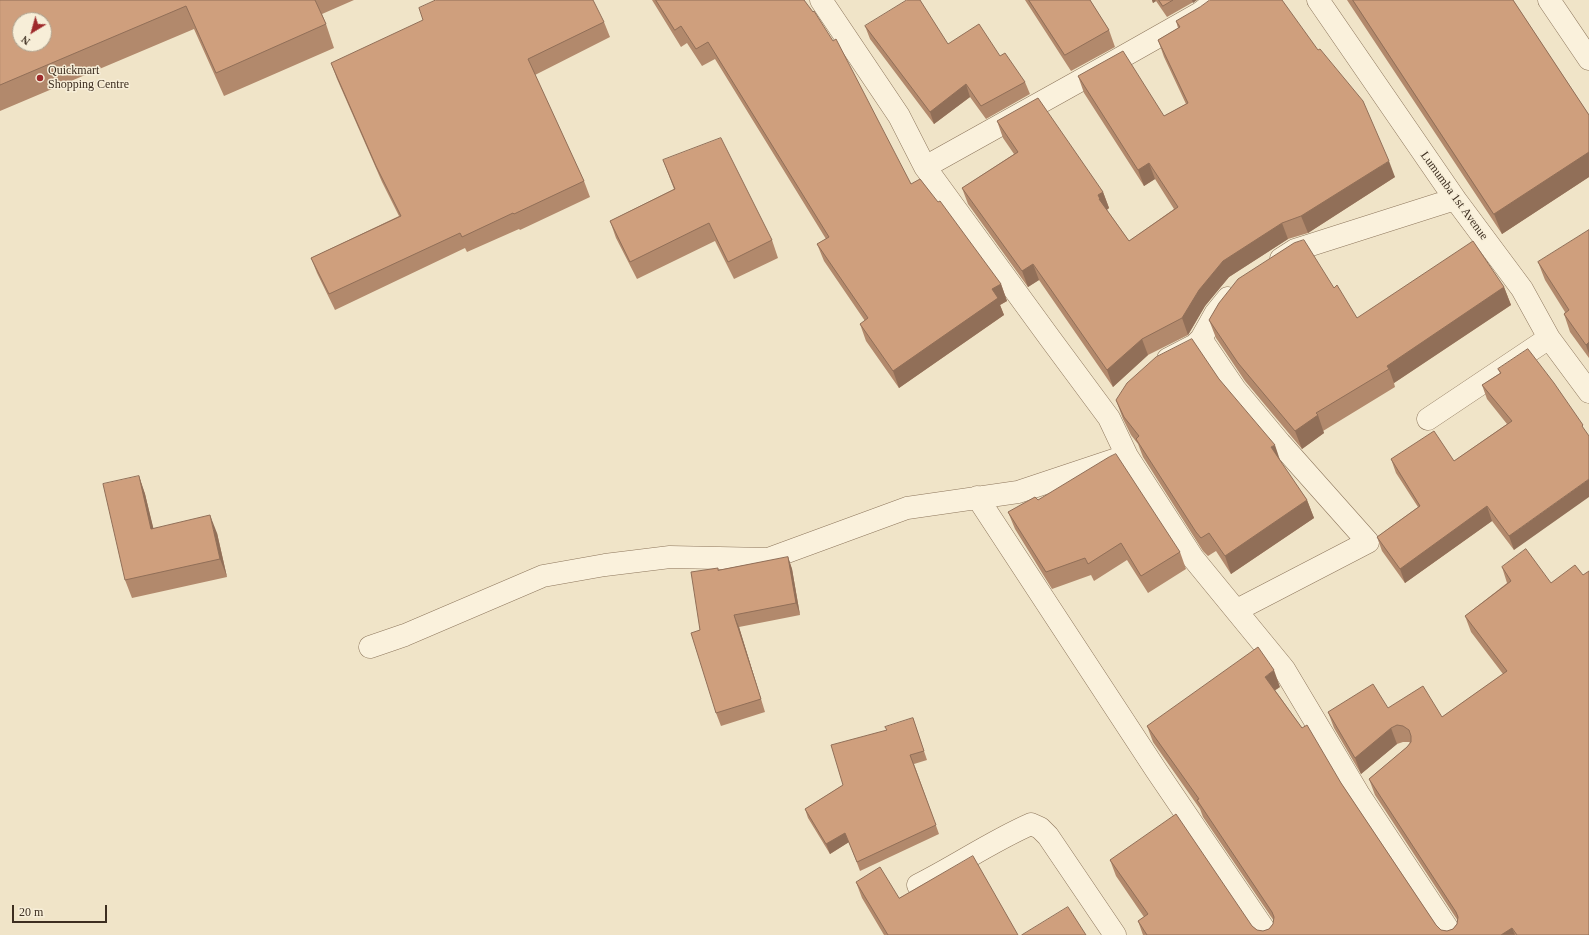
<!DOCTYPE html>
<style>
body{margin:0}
#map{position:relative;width:1589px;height:935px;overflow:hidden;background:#f0e4c8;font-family:Georgia,serif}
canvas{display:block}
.north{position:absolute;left:12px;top:12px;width:40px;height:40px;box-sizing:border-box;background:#f7eed8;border:1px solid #ada18e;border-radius:50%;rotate:217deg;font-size:11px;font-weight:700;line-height:16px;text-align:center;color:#3d2e20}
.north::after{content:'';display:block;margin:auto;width:14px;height:18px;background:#9e2a2b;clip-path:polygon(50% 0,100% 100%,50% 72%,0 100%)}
.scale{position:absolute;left:12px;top:905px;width:95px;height:18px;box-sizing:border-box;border:2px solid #3d2e20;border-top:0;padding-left:5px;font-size:12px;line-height:14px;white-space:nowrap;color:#3d2e20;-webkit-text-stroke:3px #f7eed8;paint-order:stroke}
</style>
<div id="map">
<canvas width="1589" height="935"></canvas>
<div class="north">N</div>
<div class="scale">20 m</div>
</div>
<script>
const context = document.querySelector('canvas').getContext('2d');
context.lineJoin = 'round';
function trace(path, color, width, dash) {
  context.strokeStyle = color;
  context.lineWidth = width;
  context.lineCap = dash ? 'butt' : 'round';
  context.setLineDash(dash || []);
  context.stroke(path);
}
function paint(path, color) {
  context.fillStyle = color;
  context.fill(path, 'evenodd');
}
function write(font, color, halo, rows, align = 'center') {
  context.font = font + ' Georgia,serif';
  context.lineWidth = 3;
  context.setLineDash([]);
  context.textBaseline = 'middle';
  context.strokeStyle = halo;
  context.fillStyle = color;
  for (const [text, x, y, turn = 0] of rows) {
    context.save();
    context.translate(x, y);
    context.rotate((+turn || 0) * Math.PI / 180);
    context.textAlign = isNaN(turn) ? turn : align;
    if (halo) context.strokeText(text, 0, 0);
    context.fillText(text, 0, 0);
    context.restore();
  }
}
const minor = new Path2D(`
 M 821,0 L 899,116 L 925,167 L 1049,337 L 1109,418 L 1127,456 L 1193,558 L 1284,669 L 1358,793 L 1452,935
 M 1318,0 L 1455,199 L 1522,289 L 1549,338 L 1589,392
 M 1549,0 L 1589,59
 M 925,167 L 1108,65 L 1200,13 L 1217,0
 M 1281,259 L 1295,250 L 1455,199
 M 1201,339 L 1235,389 L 1280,443 L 1368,542 L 1237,610
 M 1168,359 L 1195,345 L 1201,339 L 1215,314 L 1228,298
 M 1428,419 L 1549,338
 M 977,497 L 1156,770 L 1268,935
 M 370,647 L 405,635 L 543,576 L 605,565 L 670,557 L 768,559 L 907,508 L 1018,492 L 1117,459
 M 918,885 C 956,866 992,841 1031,824 L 1040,828 L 1048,836 L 1115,935`);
trace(minor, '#8d765c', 23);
trace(minor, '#faf1dc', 22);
paint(new Path2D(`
 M 0,0 L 354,0 L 322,14 L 326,24 L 334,48 L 224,96 L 194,29 L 0,111 Z
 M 652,0 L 804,0 L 911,184 L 1001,284 L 1007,301 L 1000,305 L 1004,315 L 899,388 L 866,341 L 860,324 L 865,321 L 824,261 L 817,244 L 826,239 L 715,59 L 702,66 L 687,43 L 681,47 Z
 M 1025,0 L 1090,0 L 1109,30 L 1115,47 L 1071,71 Z
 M 1152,0 L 1197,0 L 1167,17 L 1156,1 L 1153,3 Z
 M 1347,0 L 1513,0 L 1589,115 L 1589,177 L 1502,234 Z
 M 1176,21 L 1395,177 L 1308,233 L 1288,239 L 1229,277 L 1205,306 L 1188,335 L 1148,355 L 1113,387 L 1039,280 L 1028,287 L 968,204 L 962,188 L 1014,154 L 1003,138 L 997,121 L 1103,192 L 1109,208 L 1107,210 L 1129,241 L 1174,209 L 1155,179 L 1144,186 L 1084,93 L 1078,76 L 1164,116 L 1186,104 L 1164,57 L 1158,40 L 1178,28 Z
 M 604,22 L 610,37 L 535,75 L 584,181 L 590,197 L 520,230 L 519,229 L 467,252 L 465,248 L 335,310 L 317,273 L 311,258 L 399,216 L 382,182 L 337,79 L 331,63 Z
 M 865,26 L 948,44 L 1025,82 L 1030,94 L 986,119 L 970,97 L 934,124 L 870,39 Z
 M 663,160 L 772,240 L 778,258 L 734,279 L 715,241 L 637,279 L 616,238 L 610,221 L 674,189 Z
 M 1589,230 L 1589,358 L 1570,332 L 1564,314 L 1565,312 L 1545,280 L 1538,262 Z
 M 1504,287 L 1511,305 L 1394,383 L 1395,387 L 1323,431 L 1324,433 L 1302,449 L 1245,381 L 1216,338 L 1209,320 L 1334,288 L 1357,318 Z
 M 1528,349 L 1514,550 L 1492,521 L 1405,583 L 1382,551 L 1377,537 L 1418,507 L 1396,473 L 1391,459 L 1454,461 L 1507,424 L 1487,399 L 1482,385 L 1500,373 L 1498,369 Z
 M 1219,379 L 1280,461 L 1307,500 L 1314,518 L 1231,574 L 1216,551 L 1208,556 L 1203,551 L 1143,457 L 1138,444 L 1131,435 L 1123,419 L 1116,400 Z
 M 139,476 L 145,494 L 153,528 L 217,533 L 227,577 L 132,598 L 125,580 Z
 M 1038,500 L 1180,552 L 1186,569 L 1148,593 L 1127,560 L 1094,581 L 1091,575 L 1052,589 L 1015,529 L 1008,512 Z
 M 1526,549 L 1589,935 L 1143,935 L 1138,921 L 1144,917 L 1116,876 L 1110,860 L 1252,926 L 1257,930 L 1263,931 L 1269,929 L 1273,924 L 1274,921 L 1203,817 L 1200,809 L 1153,742 L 1147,726 L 1280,687 L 1275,690 L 1341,783 L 1436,925 L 1441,930 L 1447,931 L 1453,929 L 1457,924 L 1458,921 L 1375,795 L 1369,779 L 1407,747 L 1410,743 L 1409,742 L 1403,742 L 1397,744 L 1361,774 L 1334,728 L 1328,712 L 1388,708 L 1442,717 L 1503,674 L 1471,632 L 1465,616 L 1507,583 L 1502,567 Z
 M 788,557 L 792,569 L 800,615 L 739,627 L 765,712 L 721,726 L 716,713 L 700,630 L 719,570 Z
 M 913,718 L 927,760 L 914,764 L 939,834 L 860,871 L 849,842 L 830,854 L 808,818 L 805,809 L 843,785 L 887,730 Z
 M 856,882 L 899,898 L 1018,935 L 884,935 L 862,898 Z`), '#b2896c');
paint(new Path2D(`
 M 1152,0 L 1155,0 L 1156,1 L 1153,3 Z
 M 1192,0 L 1197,0 L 1193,3 Z
 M 966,84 L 970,97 L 934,124 L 930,112 Z
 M 1589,152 L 1589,177 L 1502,234 L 1494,214 Z
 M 1389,161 L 1395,177 L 1308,233 L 1301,216 Z
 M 1149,163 L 1155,179 L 1144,186 L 1138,170 Z
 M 1103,192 L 1109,208 L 1105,211 L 1105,216 L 1098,195 Z
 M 1282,223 L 1288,239 L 1229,277 L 1205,306 L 1188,335 L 1182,318 L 1199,290 L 1223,261 Z
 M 1033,264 L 1039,280 L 1028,287 L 1022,271 Z
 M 1001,284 L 1007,301 L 1000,305 L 1004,315 L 899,388 L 893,371 L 992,289 Z
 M 1504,287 L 1511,305 L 1394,383 L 1389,369 L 1387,366 Z
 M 1142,339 L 1148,355 L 1113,387 L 1107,370 Z
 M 1589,342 L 1589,354 L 1586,345 Z
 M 1318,415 L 1324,433 L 1302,449 L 1295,431 Z
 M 1275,445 L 1281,463 L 1271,447 Z
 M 139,476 L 145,494 L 158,547 L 151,529 Z
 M 1589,479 L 1589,497 L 1514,550 L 1509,536 Z
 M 1307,500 L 1314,518 L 1231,574 L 1225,556 Z
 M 1487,506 L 1492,521 L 1405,583 L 1400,569 Z
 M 210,515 L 217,533 L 227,577 L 220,559 Z
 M 788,557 L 792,569 L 800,615 L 796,603 Z
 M 734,615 L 739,627 L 765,712 L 761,699 Z
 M 1274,670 L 1280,687 L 1271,693 L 1265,677 Z
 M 1391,728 L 1397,744 L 1361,774 L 1355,758 Z
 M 845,833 L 849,842 L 830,854 L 826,844 Z
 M 1512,928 L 1515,935 L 1501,935 Z`), '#916f58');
const building = new Path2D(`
 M 0,0 L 315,0 L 326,24 L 216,73 L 186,6 L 0,85 ZM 20,20 L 44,20 L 44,44 L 20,44 Z
 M 436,0 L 593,0 L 604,22 L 528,59 L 584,181 L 514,214 L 513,213 L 462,237 L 460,233 L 329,294 L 311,258 L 401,216 L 376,166 L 331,63 L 423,20 L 419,8 Z
 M 656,0 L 804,0 L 813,12 L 814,11 L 833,41 L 836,39 L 911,184 L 920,179 L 938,202 L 940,201 L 1001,284 L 992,289 L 998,298 L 893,371 L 860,324 L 868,318 L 817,244 L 829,237 L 708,42 L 696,49 L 681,26 L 675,30 Z
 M 907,0 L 920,0 L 948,44 L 979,24 L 1000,56 L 1005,53 L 1025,82 L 981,106 L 966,84 L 930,112 L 865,26 Z
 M 1029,0 L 1090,0 L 1109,30 L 1065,55 Z
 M 1159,0 L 1173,0 L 1163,6 Z
 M 1210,0 L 1282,0 L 1318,50 L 1320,49 L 1363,101 L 1389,161 L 1301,216 L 1282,223 L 1223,261 L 1199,290 L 1182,318 L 1142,339 L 1107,370 L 1033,264 L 1022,271 L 962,188 L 1018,152 L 997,121 L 1038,98 L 1103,192 L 1098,195 L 1100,199 L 1099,199 L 1129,241 L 1178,207 L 1149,163 L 1138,170 L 1078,76 L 1123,51 L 1164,116 L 1188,103 L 1158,40 L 1180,27 L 1176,21 L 1200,7 Z
 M 1353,0 L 1513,0 L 1589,115 L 1589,152 L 1494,214 Z
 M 721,138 L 772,240 L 728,262 L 709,223 L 630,262 L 610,221 L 675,189 L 663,160 Z
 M 1589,230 L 1589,342 L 1586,345 L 1564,314 L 1569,310 L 1538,262 Z
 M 1304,240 L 1334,288 L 1337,285 L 1357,318 L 1473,241 L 1504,287 L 1387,366 L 1389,369 L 1316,413 L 1318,415 L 1295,431 L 1238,363 L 1209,320 L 1219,303 L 1238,279 L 1294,243 Z
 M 1192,339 L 1219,379 L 1275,445 L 1271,447 L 1307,500 L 1225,556 L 1209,533 L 1201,538 L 1196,532 L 1136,439 L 1139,436 L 1124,417 L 1116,400 L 1127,383 L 1156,357 Z
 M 1528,349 L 1554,383 L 1583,425 L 1582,426 L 1589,436 L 1589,479 L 1509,536 L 1487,506 L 1400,569 L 1377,537 L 1420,506 L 1391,459 L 1434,431 L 1454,461 L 1512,421 L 1482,385 L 1501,373 L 1498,369 Z
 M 1116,454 L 1180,552 L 1141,576 L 1121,543 L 1088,564 L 1085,558 L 1046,572 L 1008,512 L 1035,497 L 1038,500 L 1109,457 Z
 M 139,476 L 151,529 L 210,515 L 220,559 L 125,580 L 103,484 Z
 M 1526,549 L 1551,583 L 1575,565 L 1583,575 L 1589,571 L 1589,935 L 1517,935 L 1512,928 L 1501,935 L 1147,935 L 1138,921 L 1148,914 L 1110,860 L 1176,814 L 1252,926 L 1257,930 L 1263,931 L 1269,929 L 1273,924 L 1274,917 L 1272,912 L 1197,800 L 1199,799 L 1147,726 L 1258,647 L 1274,670 L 1265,677 L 1302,728 L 1307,725 L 1341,783 L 1436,925 L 1441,930 L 1447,931 L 1453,929 L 1457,924 L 1458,917 L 1456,912 L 1369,779 L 1407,747 L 1411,742 L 1411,736 L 1409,730 L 1403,726 L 1397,725 L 1391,728 L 1355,758 L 1328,712 L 1373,684 L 1388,708 L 1423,686 L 1442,717 L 1507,671 L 1465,616 L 1511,581 L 1502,567 Z
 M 788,557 L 796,603 L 734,615 L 761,699 L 716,713 L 691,633 L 700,630 L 691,572 L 718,568 L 718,570 Z
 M 913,718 L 924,751 L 910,755 L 936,825 L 857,862 L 845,833 L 826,844 L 805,809 L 843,785 L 831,745 L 887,730 L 885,727 Z
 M 973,856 L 1018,935 L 888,935 L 856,882 L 880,867 L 899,898 Z
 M 1068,907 L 1086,935 L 1022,935 Z`);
paint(building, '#cf9f7d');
trace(building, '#916f58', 1);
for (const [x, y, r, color] of [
 [40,78,4,"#9e2a2b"]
]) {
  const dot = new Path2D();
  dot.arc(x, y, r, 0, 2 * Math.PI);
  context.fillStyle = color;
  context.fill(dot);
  trace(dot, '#f7eed8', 1.5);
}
write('12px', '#3d2e20', '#f7eed8', [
 ["Quickmart",48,71],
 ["Shopping Centre",48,85]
], 'left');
write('12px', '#3d2e20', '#f7eed8', [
 ["Lumumba 1st Avenue",1454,196,54]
]);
</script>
